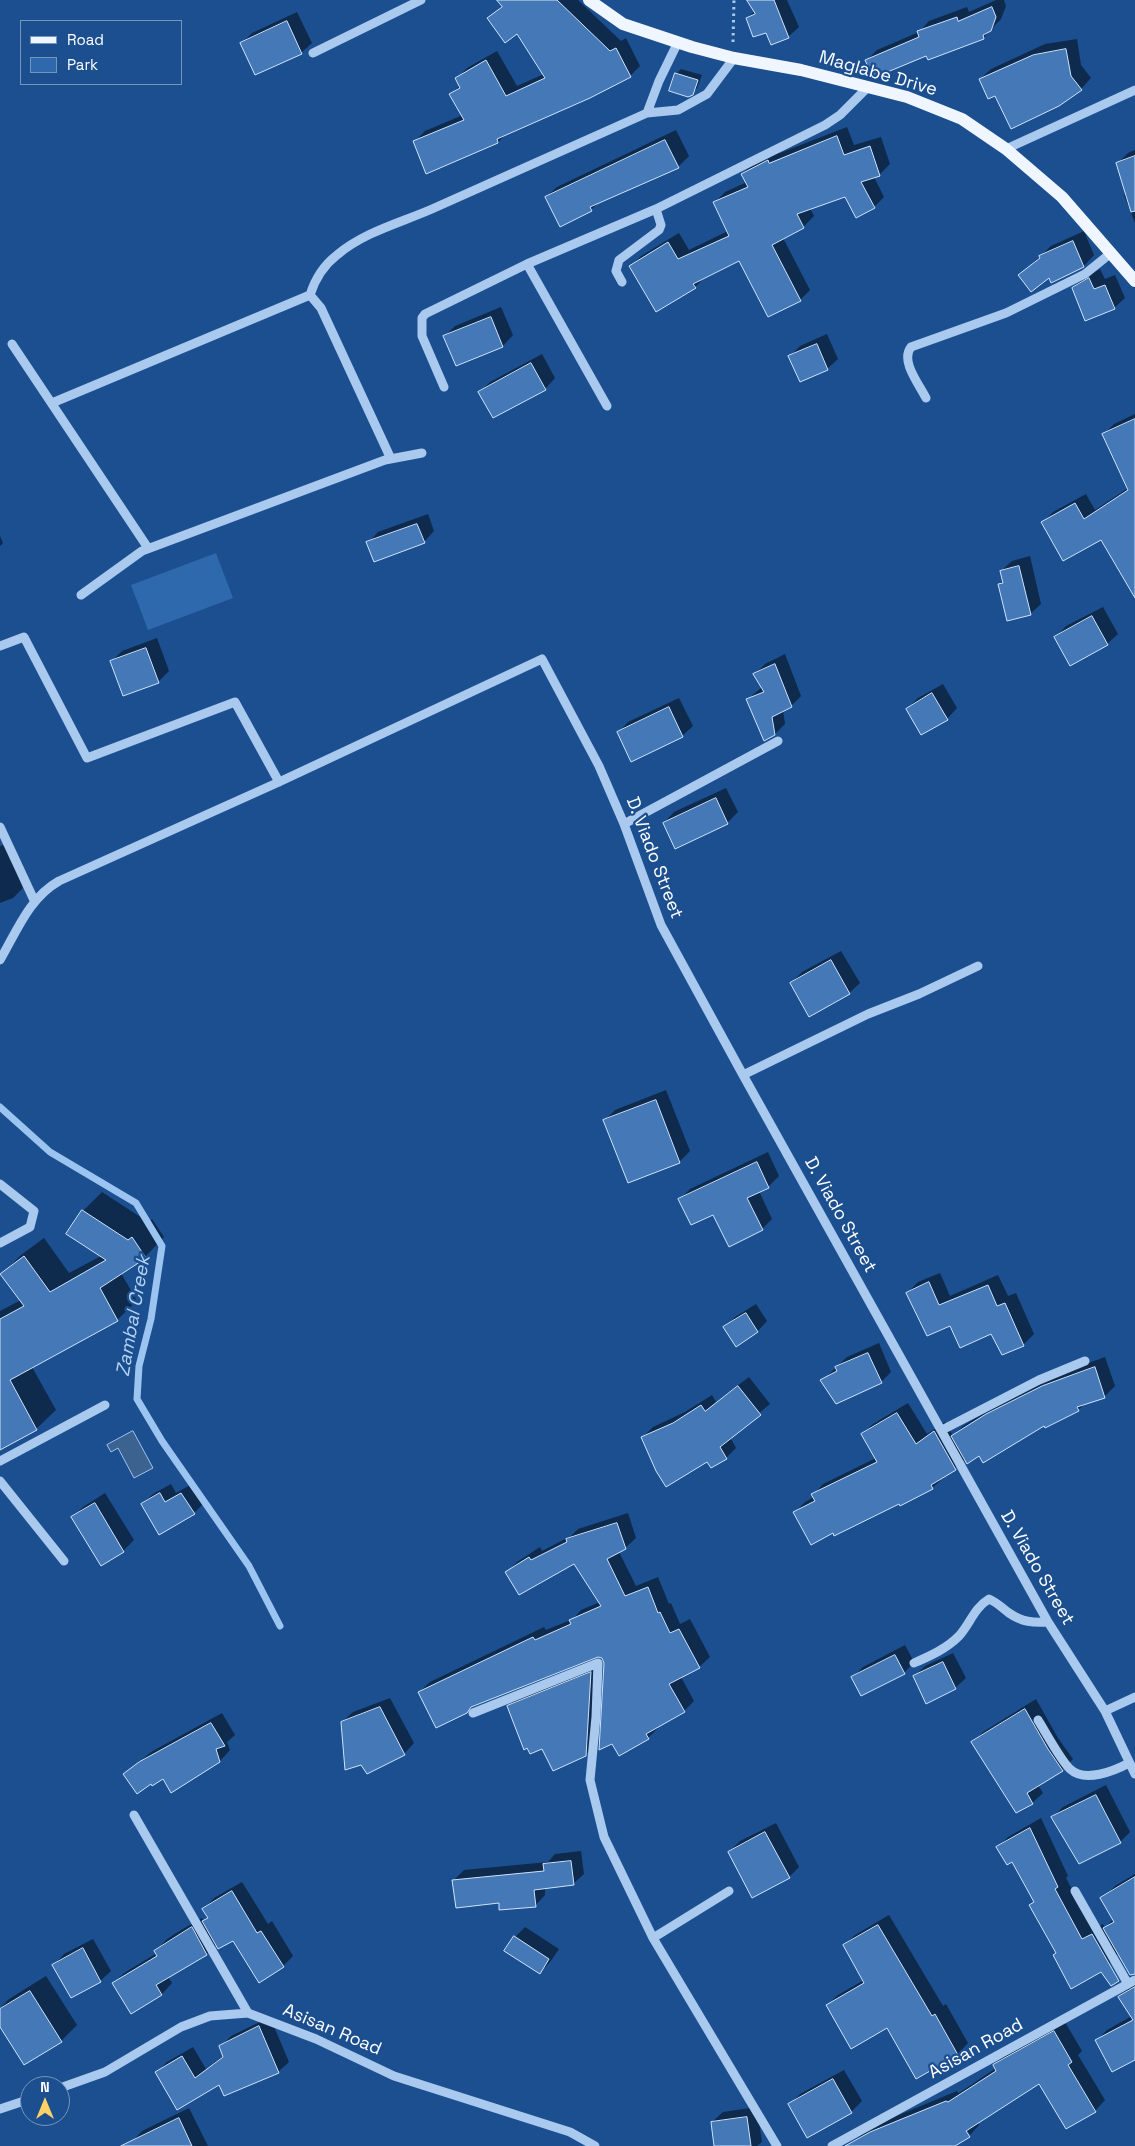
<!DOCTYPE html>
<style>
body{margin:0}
#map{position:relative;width:1135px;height:2146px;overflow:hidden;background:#1b4f8f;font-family:"Space Grotesk",sans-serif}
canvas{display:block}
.legend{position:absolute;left:20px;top:20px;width:162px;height:65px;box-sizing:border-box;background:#1b4f8f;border:1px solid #7695bc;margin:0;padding:6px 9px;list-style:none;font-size:15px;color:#fff}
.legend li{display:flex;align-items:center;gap:10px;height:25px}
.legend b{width:25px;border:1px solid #7695bc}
.north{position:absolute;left:20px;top:2076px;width:50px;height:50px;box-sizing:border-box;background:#1b4f8f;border:1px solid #7695bc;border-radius:50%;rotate:0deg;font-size:14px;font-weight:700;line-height:20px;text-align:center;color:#fff}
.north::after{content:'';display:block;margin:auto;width:18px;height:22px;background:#ffd166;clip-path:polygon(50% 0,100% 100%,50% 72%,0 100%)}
</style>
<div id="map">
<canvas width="1135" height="2146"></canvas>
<ul class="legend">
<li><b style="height:6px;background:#f0f6ff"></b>Road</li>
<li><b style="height:14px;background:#2e69ad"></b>Park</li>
</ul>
<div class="north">N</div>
</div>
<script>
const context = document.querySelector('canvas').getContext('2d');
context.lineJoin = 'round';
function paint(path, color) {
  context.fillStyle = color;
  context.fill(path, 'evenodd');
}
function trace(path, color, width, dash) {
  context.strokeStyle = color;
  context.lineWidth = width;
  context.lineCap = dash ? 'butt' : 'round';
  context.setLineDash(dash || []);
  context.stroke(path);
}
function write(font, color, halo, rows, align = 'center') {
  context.font = font + ' "Space Grotesk",sans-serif';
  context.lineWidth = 4.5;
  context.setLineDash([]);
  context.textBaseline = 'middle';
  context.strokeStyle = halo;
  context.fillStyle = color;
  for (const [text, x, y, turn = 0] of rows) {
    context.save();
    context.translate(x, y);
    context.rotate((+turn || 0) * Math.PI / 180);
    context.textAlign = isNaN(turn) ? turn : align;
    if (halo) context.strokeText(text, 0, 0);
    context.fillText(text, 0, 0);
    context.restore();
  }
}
paint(new Path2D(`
 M 216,553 L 233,598 L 148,630 L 131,585 Z`), '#2e69ad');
const water = new Path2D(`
 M 133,1431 L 153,1468 L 134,1478 L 118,1448 L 111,1452 L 107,1445 Z`);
paint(water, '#3c6290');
trace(water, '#9cc4f0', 1);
paint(new Path2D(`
 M 498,0 L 578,0 L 621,41 L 626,38 L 640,66 L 630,76 L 507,133 L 498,142 L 415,141 L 425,131 L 463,115 L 451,95 L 460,85 L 456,79 L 467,68 L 497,51 L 517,86 L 544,74 L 518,32 L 488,19 L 502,6 Z
 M 748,0 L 787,0 L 799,27 L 788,37 L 766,31 L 747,18 L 755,11 Z
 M 996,0 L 1004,0 L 1006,6 L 1001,19 L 984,37 L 928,58 L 927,54 L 867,60 L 877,50 L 919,32 L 929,21 L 967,7 L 969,12 Z
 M 297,12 L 312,43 L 301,53 L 242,43 L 252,33 Z
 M 1077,39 L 1081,65 L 1091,78 L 1081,89 L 996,94 L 980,79 L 991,69 L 1045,44 Z
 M 681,69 L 702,75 L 697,88 L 692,94 L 676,74 Z
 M 847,127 L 854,145 L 881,137 L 890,164 L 879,175 L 874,177 L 884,197 L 874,207 L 846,195 L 810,208 L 814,216 L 803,227 L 783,238 L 810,290 L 800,300 L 739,259 L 705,277 L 695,287 L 631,266 L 641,256 L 679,233 L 689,250 L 728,231 L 715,202 L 725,192 L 747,182 L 742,174 L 753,164 L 779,151 L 780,153 Z
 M 676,130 L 689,156 L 678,167 L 599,202 L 591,210 L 546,197 L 557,187 Z
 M 1135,150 L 1135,223 L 1124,195 L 1127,193 L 1117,164 L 1128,153 Z
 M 1084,231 L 1094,255 L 1084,266 L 1052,282 L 1050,276 L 1020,275 L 1051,246 Z
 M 1100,269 L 1105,279 L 1115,275 L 1125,298 L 1114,308 L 1073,288 L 1084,277 Z
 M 501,307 L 513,335 L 503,346 L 457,364 L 445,336 L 455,326 Z
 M 827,334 L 838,359 L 827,369 L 790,356 L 800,346 Z
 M 542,354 L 555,378 L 545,389 L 480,392 L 490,382 Z
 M 1135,414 L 1135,577 L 1102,538 L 1043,522 L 1053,512 L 1086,494 L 1095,510 L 1128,488 L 1104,434 L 1114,424 Z
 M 428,514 L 434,531 L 424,542 L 368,543 L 378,532 Z
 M 0,536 L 3,543 L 0,546 Z
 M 1030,556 L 1041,604 L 1030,614 L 999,584 L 1004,580 L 1001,571 L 1012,561 Z
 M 1103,607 L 1118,634 L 1107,644 L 1056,637 L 1066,626 Z
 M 157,638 L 169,671 L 158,682 L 112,661 L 122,651 Z
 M 785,654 L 801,696 L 791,706 L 783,710 L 785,724 L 775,734 L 748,699 L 762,687 L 755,674 L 765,664 Z
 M 943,684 L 957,708 L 947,719 L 907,709 L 918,698 Z
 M 679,698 L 693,726 L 682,736 L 618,733 L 628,722 Z
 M 726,788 L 738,812 L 727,823 L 664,823 L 674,812 Z
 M 6,844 L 23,888 L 13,898 L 0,903 L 0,846 Z
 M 841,951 L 860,983 L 849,993 L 791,983 L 802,972 Z
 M 666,1090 L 690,1151 L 680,1161 L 629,1181 L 605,1120 L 615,1110 Z
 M 768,1152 L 779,1176 L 768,1187 L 759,1191 L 772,1219 L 762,1229 L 680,1199 L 690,1189 Z
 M 102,1192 L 148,1222 L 152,1219 L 164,1237 L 145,1257 L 121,1273 L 137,1301 L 117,1320 L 32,1367 L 56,1410 L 36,1429 L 0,1449 L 0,1311 L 21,1300 L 2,1274 L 21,1255 L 44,1238 L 69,1273 L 101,1256 L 83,1211 Z
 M 940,1273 L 950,1296 L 998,1275 L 1008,1296 L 1016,1293 L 1034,1334 L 1023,1345 L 992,1332 L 951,1324 L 907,1293 L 918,1282 Z
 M 756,1304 L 767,1321 L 757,1332 L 725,1328 L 735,1317 Z
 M 879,1343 L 891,1372 L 881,1382 L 822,1381 L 847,1357 Z
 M 1105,1357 L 1115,1386 L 1105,1396 L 1086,1403 L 1078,1410 L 965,1459 L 932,1488 L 833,1532 L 795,1512 L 805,1502 L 814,1497 L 813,1495 L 823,1484 L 876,1458 L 862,1434 L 873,1424 L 908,1403 L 927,1434 L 945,1422 L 953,1436 L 963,1426 L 998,1404 L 1053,1376 Z
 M 749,1377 L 770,1404 L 730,1437 L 736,1448 L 726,1458 L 707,1460 L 643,1437 L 653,1427 L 685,1412 L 712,1395 L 716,1402 Z
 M 171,1484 L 176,1493 L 192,1484 L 205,1502 L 194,1513 L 159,1533 L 142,1504 L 153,1494 Z
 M 105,1493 L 134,1540 L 123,1551 L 101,1564 L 73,1517 L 83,1507 Z
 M 628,1513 L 636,1538 L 625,1548 L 619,1552 L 636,1586 L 658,1577 L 669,1604 L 671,1603 L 680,1624 L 690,1619 L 710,1657 L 699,1667 L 681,1677 L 694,1701 L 684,1711 L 657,1726 L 658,1728 L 648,1738 L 600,1655 L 419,1692 L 430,1682 L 544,1627 L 546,1630 L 573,1619 L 581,1610 L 600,1602 L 574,1562 L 507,1572 L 517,1562 L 540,1547 L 542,1551 L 571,1536 L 578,1529 Z
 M 905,1645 L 914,1662 L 904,1673 L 853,1677 L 863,1667 Z
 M 953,1653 L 966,1678 L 955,1688 L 914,1677 L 925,1666 Z
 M 601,1663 L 596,1744 L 585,1755 L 543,1748 L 509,1706 L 519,1696 Z
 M 390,1698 L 414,1743 L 404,1754 L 342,1722 L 353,1712 Z
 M 1036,1699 L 1058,1738 L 1073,1759 L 1062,1770 L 1038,1785 L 1043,1793 L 1032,1803 L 973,1742 L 983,1732 Z
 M 222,1713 L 235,1735 L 227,1742 L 230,1750 L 220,1761 L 172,1791 L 163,1777 L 125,1774 L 151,1752 Z
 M 1106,1785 L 1130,1832 L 1120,1842 L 1053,1817 L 1063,1807 Z
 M 1041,1818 L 1068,1876 L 1066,1878 L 1093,1929 L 1103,1924 L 1105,1928 L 1113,1919 L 1104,1897 L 1115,1886 L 1135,1874 L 1135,1948 L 1119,1953 L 1109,1964 L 1057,1953 L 1031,1905 L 1035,1901 L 1012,1860 L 998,1847 L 1008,1837 Z
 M 776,1823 L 799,1867 L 789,1877 L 729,1852 L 740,1841 Z
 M 581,1851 L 584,1874 L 573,1884 L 545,1887 L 545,1895 L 535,1906 L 500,1902 L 454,1880 L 464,1870 L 548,1862 L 555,1854 Z
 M 242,1882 L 268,1924 L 272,1921 L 293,1956 L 283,1966 L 233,1939 L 217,1944 L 207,1954 L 168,1977 L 172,1983 L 162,1994 L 132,2012 L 114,1983 L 124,1973 L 157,1953 L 156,1951 L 166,1940 L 176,1933 L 202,1918 L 204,1921 L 208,1917 L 204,1909 L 214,1898 Z
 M 889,1915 L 943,2006 L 946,2004 L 968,2043 L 958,2054 L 916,2077 L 888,2027 L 827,2005 L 838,1995 L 864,1980 L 844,1945 L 855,1935 Z
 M 525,1927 L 559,1949 L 550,1962 L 540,1973 L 515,1937 Z
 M 93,1939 L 111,1971 L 100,1981 L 54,1965 L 64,1954 Z
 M 46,1976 L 77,2025 L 61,2041 L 25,2064 L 0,2025 L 0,2008 L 9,1999 Z
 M 1135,1983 L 1135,2059 L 1097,2040 L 1107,2030 L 1132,2016 L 1119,1997 Z
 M 270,2017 L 289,2062 L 278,2072 L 220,2084 L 156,2073 L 167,2062 L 193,2047 L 206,2069 L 224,2055 L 221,2046 L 231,2036 Z
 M 1065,2022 L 1082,2051 L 1078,2055 L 1105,2100 L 1095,2111 L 1040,2082 L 978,2123 L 979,2125 L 970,2135 L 964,2126 L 967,2135 L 970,2135 L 953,2146 L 855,2146 L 854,2142 L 864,2132 L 882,2122 L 957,2091 L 959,2093 L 996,2068 L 994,2065 L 1005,2055 Z
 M 844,2070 L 862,2101 L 851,2112 L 790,2104 L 800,2094 Z
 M 757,2107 L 762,2142 L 757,2146 L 715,2146 L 712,2122 L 723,2112 Z
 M 189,2108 L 208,2146 L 134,2146 L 132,2142 L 142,2131 Z`), '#0007');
trace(new Path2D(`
 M 0,1107 L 50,1152 L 136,1203 L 162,1246 L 151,1319 L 139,1366 L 137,1399 L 162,1441 L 249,1566 L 280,1626`), '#9cc4f0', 7);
const building = new Path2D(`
 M 497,0 L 557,0 L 610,51 L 616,48 L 631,77 L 590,98 L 497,139 L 498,143 L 426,174 L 413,141 L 464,120 L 449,94 L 460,88 L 455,78 L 486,60 L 506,96 L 545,78 L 517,34 L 505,43 L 487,18 L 502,7 Z
 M 747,0 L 774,0 L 789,38 L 771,45 L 766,33 L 753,37 L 746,18 L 755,14 Z
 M 992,7 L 996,17 L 991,31 L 983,35 L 984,39 L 928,60 L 926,56 L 873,78 L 865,60 L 919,37 L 917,31 L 957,17 L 958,21 Z
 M 287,21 L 302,54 L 255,75 L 240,43 Z
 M 1066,49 L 1071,76 L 1082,90 L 1059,106 L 1011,129 L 995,96 L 988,99 L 979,79 L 1033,55 Z
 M 675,73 L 698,80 L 693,95 L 688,97 L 669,91 Z
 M 837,136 L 844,155 L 870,146 L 880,176 L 861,182 L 875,208 L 856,218 L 845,197 L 797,214 L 804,228 L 772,245 L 801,301 L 768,317 L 739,261 L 693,284 L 696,288 L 656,312 L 629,266 L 668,242 L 678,259 L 729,236 L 713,202 L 748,187 L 741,174 L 768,160 L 769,163 Z
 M 665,140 L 679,168 L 590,207 L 592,211 L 560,227 L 545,197 Z
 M 1135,156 L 1135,211 L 1131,212 L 1116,163 Z
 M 1073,241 L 1084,267 L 1051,283 L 1049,278 L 1031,292 L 1018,275 L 1040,258 L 1039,256 Z
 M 1089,278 L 1094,289 L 1105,285 L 1115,309 L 1085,321 L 1072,288 Z
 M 491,317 L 503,347 L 456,366 L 443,336 Z
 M 817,344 L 828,370 L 800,382 L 788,356 Z
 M 531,363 L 546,390 L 493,418 L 478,392 Z
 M 1135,419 L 1135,598 L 1101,540 L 1063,561 L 1041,522 L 1075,503 L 1084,519 L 1128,490 L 1102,434 Z
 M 417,524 L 425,543 L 374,562 L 366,542 Z
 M 1019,566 L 1031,615 L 1007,621 L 998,584 L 1003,583 L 1000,571 Z
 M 1092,616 L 1108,645 L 1070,666 L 1054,637 Z
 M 146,648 L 159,683 L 123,696 L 110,661 Z
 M 775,664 L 792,707 L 772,717 L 775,735 L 764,741 L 746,699 L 764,692 L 753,674 Z
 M 932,693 L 948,720 L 921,735 L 906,709 Z
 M 669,707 L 683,737 L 631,762 L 617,732 Z
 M 716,798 L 728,824 L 675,849 L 663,823 Z
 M 831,960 L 850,994 L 809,1017 L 790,983 Z
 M 656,1100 L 680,1163 L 628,1183 L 603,1120 Z
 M 757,1162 L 769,1188 L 747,1198 L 763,1230 L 729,1247 L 713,1215 L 691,1225 L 678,1199 Z
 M 82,1210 L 128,1240 L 132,1237 L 146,1258 L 100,1288 L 118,1321 L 10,1380 L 37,1430 L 0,1450 L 0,1319 L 24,1306 L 0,1274 L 24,1256 L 50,1292 L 106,1260 L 66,1234 Z
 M 929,1282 L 939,1305 L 988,1285 L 997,1306 L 1005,1303 L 1024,1346 L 1002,1355 L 991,1334 L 960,1348 L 950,1326 L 927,1336 L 906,1293 Z
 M 746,1313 L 758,1332 L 736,1347 L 723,1327 Z
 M 868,1353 L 882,1383 L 836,1404 L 820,1380 L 837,1371 L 835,1367 Z
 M 1095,1367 L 1105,1398 L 1077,1407 L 1079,1411 L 1045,1428 L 1044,1426 L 983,1463 L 979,1456 L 967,1464 L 951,1436 L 986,1414 L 1042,1386 Z
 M 738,1386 L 761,1415 L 720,1447 L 727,1459 L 711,1468 L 707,1462 L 666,1487 L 656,1471 L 641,1437 L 673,1423 L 701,1405 L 705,1411 Z
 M 897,1413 L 916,1444 L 934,1431 L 956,1470 L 931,1485 L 933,1489 L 900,1506 L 899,1504 L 834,1536 L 833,1533 L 811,1545 L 793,1512 L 815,1501 L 811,1494 L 877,1462 L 861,1434 Z
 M 160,1493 L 165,1502 L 181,1493 L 195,1514 L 159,1535 L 141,1504 Z
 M 95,1503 L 124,1552 L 101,1566 L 71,1517 Z
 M 617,1523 L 626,1549 L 607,1559 L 625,1596 L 648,1587 L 658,1613 L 660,1612 L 670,1633 L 679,1629 L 700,1668 L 669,1684 L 685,1712 L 646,1734 L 649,1739 L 619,1756 L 612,1744 L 599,1750 L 604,1663 L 602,1658 L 598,1657 L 471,1707 L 467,1713 L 436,1728 L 418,1692 L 533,1637 L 535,1640 L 571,1624 L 569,1620 L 601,1606 L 574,1564 L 519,1595 L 505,1572 L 529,1557 L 531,1560 L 567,1542 L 566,1539 Z
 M 895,1655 L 905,1674 L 861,1696 L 851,1677 Z
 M 943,1662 L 956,1689 L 926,1704 L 913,1676 Z
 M 591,1672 L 586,1756 L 553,1771 L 542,1749 L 530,1754 L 527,1748 L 524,1750 L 507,1706 Z
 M 380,1707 L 405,1755 L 367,1774 L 361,1765 L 345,1770 L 341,1722 Z
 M 1025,1709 L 1048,1749 L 1063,1771 L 1027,1793 L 1033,1804 L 1016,1813 L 971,1742 Z
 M 211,1723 L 225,1746 L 216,1749 L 220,1762 L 171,1793 L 163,1779 L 152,1786 L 151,1784 L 137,1794 L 123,1774 L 139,1762 Z
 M 1096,1795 L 1121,1843 L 1079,1864 L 1051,1817 Z
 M 1030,1828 L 1058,1887 L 1055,1889 L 1082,1939 L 1092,1934 L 1119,1981 L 1111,1986 L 1101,1972 L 1071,1989 L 1053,1955 L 1056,1953 L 1029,1905 L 1034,1902 L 1012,1862 L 1007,1865 L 996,1847 Z
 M 765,1832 L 790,1878 L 752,1898 L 728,1852 Z
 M 571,1861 L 574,1885 L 534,1890 L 536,1907 L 499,1910 L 499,1903 L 456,1908 L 452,1880 L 544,1871 L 543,1864 Z
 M 1135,1877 L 1135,1974 L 1130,1975 L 1103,1928 L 1114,1922 L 1100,1898 Z
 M 232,1891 L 257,1933 L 261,1931 L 284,1967 L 259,1983 L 233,1941 L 218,1949 L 202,1921 L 208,1918 L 202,1909 Z
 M 878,1925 L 932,2016 L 935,2014 L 958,2055 L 916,2079 L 887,2028 L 851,2049 L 826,2005 L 864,1983 L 843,1945 Z
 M 192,1927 L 207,1955 L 156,1985 L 162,1995 L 131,2014 L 112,1983 L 157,1956 L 154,1951 Z
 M 514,1936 L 549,1959 L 540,1974 L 504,1951 Z
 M 83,1948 L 101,1982 L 71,1998 L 52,1965 Z
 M 1135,1987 L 1135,2060 L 1112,2072 L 1095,2040 L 1133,2020 L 1118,1997 Z
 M 30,1991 L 62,2042 L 24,2065 L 0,2027 L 0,2009 Z
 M 259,2026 L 279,2073 L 224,2096 L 219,2085 L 177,2110 L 155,2072 L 182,2056 L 195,2078 L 223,2057 L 219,2046 Z
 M 1054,2031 L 1072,2062 L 1068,2065 L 1096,2112 L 1066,2129 L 1039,2084 L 966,2131 L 970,2137 L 955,2146 L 845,2146 L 870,2132 L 946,2101 L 948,2102 L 996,2071 L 993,2065 Z
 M 833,2079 L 852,2113 L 807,2138 L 788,2104 Z
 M 747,2117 L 751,2146 L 714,2146 L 711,2122 Z
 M 179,2118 L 192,2146 L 121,2146 Z`);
paint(building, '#4478b7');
trace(building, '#cfe3fa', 1);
trace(new Path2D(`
 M 733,42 L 734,0`), '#a9c9ee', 3, [2.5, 4]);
trace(new Path2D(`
 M 313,53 L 421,0
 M 647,113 L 659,81 L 678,42
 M 1006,149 L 1135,90
 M 527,264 L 607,406
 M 622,282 L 616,271 L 619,260 L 659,230 L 661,225 L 656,209
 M 310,295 L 321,308 L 391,459
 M 12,344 L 148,548
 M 444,387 L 422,336 L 422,318 L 425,314 L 527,264 L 656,209 L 825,125 L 840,115 L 868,87
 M 926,398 C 919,384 900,361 911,347 L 1006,313 L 1085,274 L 1111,253
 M 52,403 L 310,295 C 315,279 324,265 337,255 C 364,232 400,223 432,209 C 504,177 575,145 647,113 L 678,110 L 707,94 L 734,58
 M 81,595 L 142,551 L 385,460 L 422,453
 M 0,646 L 24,637 L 87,758 L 235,702 L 279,782
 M 624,824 L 778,741
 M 0,827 L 34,900
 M 0,960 C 17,931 29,898 59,881 L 279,782 L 542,659 L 599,766 L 624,824 L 661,925 L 743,1075 L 1048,1622 L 1105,1711 L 1135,1774
 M 743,1075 L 868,1014 L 919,994 L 978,966
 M 0,1184 L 34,1211 L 30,1227 L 0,1243
 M 942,1430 L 1039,1380 L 1085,1361
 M 0,1461 L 105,1405
 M 0,1481 L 64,1561
 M 914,1663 C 930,1656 946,1649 959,1636 C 970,1624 974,1608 989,1599 C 998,1603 1002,1608 1009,1613 C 1022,1622 1033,1623 1048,1622
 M 1105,1711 L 1135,1697
 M 473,1713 L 598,1663 L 596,1717 L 590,1780 L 604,1837 L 653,1938 L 777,2146
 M 1038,1720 C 1045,1731 1061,1761 1070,1769 C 1085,1783 1114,1771 1129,1763
 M 134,1815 L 248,2013
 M 1075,1891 L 1128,1984
 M 653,1938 L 729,1891
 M 60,2088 L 105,2072 L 181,2027 L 210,2016 L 248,2013 L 316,2039 L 394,2076 L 570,2132 L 595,2146
 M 0,2109 L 30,2099
 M 832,2146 L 1135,1980`), '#a9c9ee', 9);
trace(new Path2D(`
 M 589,0 L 623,24 L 692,47 L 734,58 L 801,70 L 907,97 L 962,119 L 1006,149 L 1062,197 L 1135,281`), '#f0f6ff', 12);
write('18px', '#fff', '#1b4f8f', [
 ["Maglabe Drive",878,74,16],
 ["D. Viado Street",654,858,69],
 ["D. Viado Street",840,1215,61],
 ["D. Viado Street",1037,1568,60],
 ["Asisan Road",332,2030,23],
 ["Asisan Road",976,2049,-29]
]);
write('italic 19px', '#b5d3f5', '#1b4f8f', [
 ["Zambal Creek",134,1316,-80]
]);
</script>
